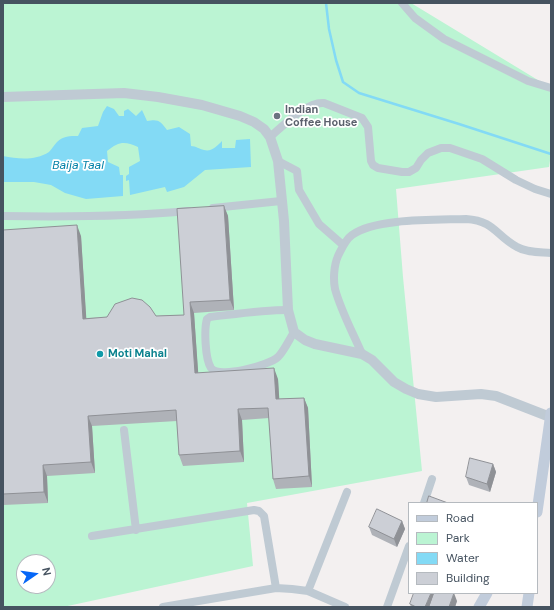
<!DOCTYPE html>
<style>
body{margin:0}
#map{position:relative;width:554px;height:610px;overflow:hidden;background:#f3f0f0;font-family:"DM Sans",sans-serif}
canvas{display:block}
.frame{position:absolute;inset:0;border:4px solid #465360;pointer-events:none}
.legend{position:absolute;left:408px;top:502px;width:130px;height:92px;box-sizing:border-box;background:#fff;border:1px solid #b5babf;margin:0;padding:5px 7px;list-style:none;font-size:12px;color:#465360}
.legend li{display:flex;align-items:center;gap:8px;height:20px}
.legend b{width:20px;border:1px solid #b5babf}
.north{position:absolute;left:16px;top:554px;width:40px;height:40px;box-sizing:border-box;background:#fff;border:1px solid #b5babf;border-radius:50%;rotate:77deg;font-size:11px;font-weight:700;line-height:16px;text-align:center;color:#465360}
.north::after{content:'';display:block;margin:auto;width:14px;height:18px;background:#0667f7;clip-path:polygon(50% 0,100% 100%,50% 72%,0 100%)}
</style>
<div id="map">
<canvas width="554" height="610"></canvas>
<div class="frame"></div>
<ul class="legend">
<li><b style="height:5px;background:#c1ccdb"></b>Road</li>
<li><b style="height:11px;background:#bbf4d3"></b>Park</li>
<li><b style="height:11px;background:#83daf5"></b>Water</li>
<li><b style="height:11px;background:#cccfd6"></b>Building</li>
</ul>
<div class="north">N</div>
</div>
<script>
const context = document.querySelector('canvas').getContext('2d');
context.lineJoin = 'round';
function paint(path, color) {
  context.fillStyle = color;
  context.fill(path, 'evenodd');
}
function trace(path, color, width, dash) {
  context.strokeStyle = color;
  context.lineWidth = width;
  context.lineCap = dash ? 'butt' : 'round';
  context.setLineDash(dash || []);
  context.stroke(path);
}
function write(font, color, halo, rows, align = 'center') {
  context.font = font + ' "DM Sans",sans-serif';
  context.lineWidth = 3.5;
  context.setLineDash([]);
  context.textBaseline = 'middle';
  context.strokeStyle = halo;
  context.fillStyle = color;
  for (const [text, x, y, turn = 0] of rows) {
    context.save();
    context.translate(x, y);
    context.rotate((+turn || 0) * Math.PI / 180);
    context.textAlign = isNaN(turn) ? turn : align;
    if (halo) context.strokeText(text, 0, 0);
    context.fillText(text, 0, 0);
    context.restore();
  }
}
paint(new Path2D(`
 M 3,3 L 411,3 L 551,88 L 551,154 L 549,167 L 396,189 L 403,277 L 422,471 L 247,503 L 253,566 L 63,607 L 3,607 ZM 24,562 L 48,562 L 48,586 L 24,586 Z`), '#bbf4d3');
paint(new Path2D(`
 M 107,106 L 114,109 L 119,116 L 124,116 L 124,111 L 128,109 L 136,116 L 142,110 L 147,121 C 159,119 160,121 167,130 L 179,127 L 190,134 L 191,146 C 196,146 199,149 204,150 C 212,152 217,146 222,141 L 222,148 L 235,148 L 236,140 L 250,139 L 251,167 L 205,170 L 184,187 L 167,192 L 165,187 L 130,195 L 129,180 L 126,181 L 126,176 L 129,174 L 129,167 L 140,161 L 138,147 C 125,141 119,141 107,151 L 108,162 L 119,167 L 120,175 L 123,175 L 123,196 L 86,199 L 65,193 L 51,185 L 34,182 L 3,182 L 3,156 C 18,159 35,161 49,152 C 52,149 54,145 57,142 C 63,136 70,136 78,136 L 82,128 L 98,126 L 103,112 Z`), '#83daf5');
trace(new Path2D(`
 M 326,3 L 329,29 L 336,60 L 343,82 L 359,93 L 459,124 L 551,154`), '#83daf5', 2.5);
trace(new Path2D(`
 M 402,3 L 415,18 L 444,39 L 528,81 L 551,88
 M 270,137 C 283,126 307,101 324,103 L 362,118 L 368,127 L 371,161 L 373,165 L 378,168 L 402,172 L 409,172 L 416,168 L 421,160 L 428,153 L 441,148 L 450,148 L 482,159 L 516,180 L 535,189 L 551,194
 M 278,161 L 297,171 L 299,190 L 319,224 L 343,245
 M 213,208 L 281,201
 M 3,216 C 65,217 126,217 188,211
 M 288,310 C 262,310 236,314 210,317 L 207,319 C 204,329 205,359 211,368 C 219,379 268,366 278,357 C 284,351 289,340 294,332
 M 362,354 C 353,333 341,311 335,289 C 333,279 334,265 338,256 C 342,248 345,240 352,235 C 375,218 436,220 466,219 C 495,221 495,235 517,247 C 527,253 540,252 551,253
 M 124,430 L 136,530
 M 424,503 L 432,479
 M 92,536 L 254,510 L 259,511 L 264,516 L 276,588
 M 308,591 L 347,492
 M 163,607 L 276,588 L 292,589 L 308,591 L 345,607
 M 387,607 L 409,546`), '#bfcad3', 8);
trace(new Path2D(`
 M 3,97 L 124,93 L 158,97 L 202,105 L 240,116 L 254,122 L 264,129 L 270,137 L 278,161 L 284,221 L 288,310 L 294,332 L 305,340 L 315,344 L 362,354 L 372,360 L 394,382 L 406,389 L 418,394 L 436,397 L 481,394 L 496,396 L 550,417`), '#bfcad3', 10);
trace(new Path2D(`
 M 537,512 L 551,413
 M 479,607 L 487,593
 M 527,607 L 529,593`), '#c1ccdb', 11);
paint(new Path2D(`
 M 224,206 L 228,216 L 234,310 L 194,313 L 198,373 L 278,379 L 279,399 L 304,398 L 308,408 L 312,487 L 276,489 L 273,479 L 269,418 L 242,420 L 244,462 L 183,466 L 179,455 L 177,421 L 92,426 L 95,473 L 47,476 L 48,503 L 3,505 L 3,230 L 81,236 L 86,318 L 156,316 L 184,315 Z
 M 493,464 L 496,472 L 490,492 L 469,485 L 466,477 Z
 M 402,521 L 405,529 L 397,547 L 372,535 L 369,527 Z
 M 457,601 L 455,607 L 411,607 L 410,604 Z`), '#afb2b8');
paint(new Path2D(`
 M 224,206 L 228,216 L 234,310 L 230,300 Z
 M 77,225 L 81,236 L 87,329 L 83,319 Z
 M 190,302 L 194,313 L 199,384 L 195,373 Z
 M 274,368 L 278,379 L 280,410 L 276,399 Z
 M 304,398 L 308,408 L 312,487 L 309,476 Z
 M 238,409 L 242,420 L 244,462 L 240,451 Z
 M 88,416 L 92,426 L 95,473 L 91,462 Z
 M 493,464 L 496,472 L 490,492 L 487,484 Z
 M 43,465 L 47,476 L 48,503 L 44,492 Z
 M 402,521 L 405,529 L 397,547 L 394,539 Z
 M 431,593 L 437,593 L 431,607 L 425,607 Z
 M 454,593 L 457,601 L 455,607 L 449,607 Z`), '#8f9196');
const building = new Path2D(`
 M 224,206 L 230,300 L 190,302 L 195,373 L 274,368 L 276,399 L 304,398 L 309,476 L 273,479 L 268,408 L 238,409 L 240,451 L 179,455 L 176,410 L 88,416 L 91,462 L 43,465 L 44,492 L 3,494 L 3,230 L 77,225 L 83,319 L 107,317 L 115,304 L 132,298 L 142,300 L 150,307 L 156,316 L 184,315 L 177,209 Z
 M 470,458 L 493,464 L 487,484 L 466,477 Z
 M 429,496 L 448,503 L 427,503 Z
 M 377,509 L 402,521 L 394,539 L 369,527 Z
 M 414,593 L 431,593 L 425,607 L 416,607 L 410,604 Z
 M 434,593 L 454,593 L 449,607 L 429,607 Z`);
paint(building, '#cccfd6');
trace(building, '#8f9196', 1);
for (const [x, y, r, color] of [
 [277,116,4,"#6b7280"],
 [100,354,4,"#0f9aa8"]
]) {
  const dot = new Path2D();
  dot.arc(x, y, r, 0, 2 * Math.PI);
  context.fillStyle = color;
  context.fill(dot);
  trace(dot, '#fff', 1.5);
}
write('bold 11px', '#5b616d', '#fff', [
 ["Indian",285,110],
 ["Coffee House",285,123]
], 'left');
write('bold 11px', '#0d838f', '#fff', [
 ["Moti Mahal",108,354]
], 'left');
write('italic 12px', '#0280a8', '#fff', [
 ["Baija Taal",78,166]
]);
</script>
